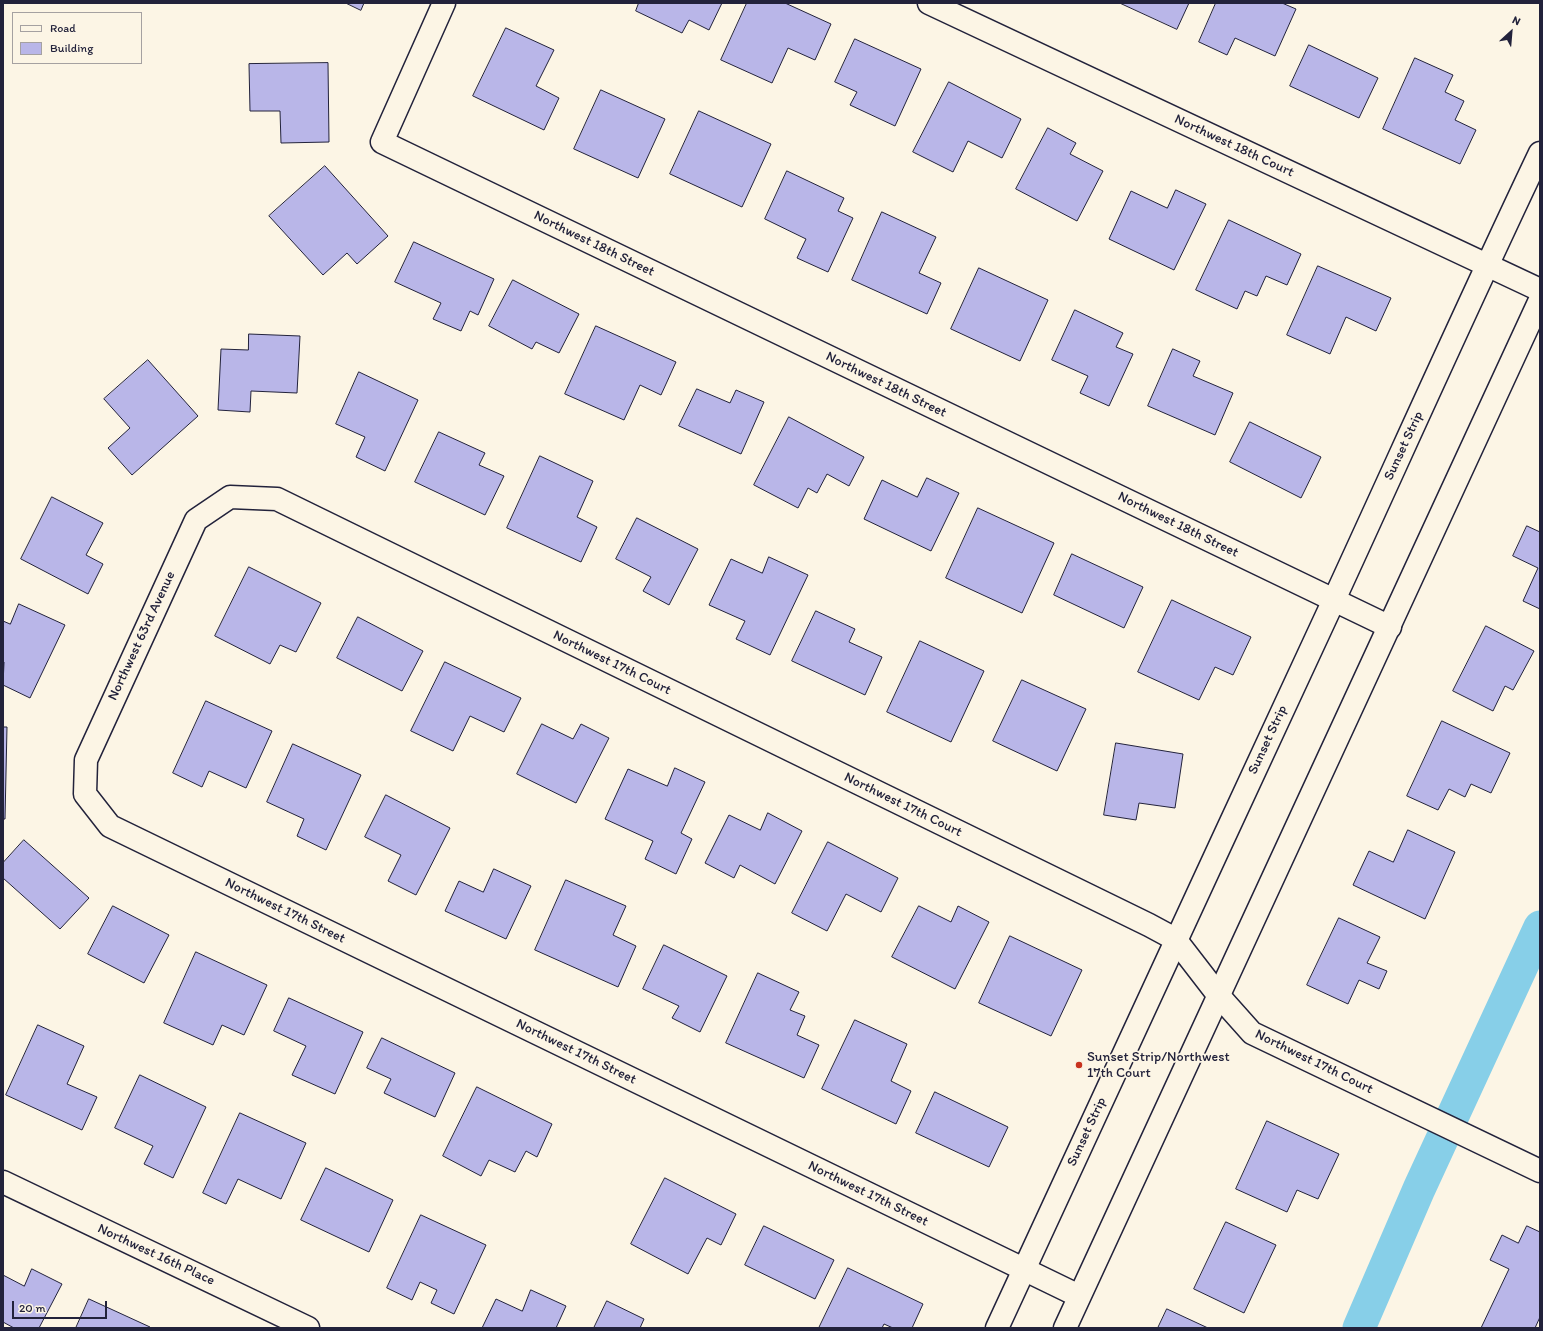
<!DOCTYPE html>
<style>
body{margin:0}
#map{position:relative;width:1543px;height:1331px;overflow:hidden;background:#fcf5e5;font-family:Itim,sans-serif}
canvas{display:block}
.frame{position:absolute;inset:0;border:4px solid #22223b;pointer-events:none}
.legend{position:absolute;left:12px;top:12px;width:130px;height:52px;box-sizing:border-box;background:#fcf5e5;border:1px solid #a5a1a1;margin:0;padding:5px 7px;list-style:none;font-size:12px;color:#22223b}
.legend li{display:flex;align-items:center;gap:8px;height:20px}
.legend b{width:20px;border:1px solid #a5a1a1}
.north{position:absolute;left:1491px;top:12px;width:40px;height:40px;-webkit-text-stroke:3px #fcf5e5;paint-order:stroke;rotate:26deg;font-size:11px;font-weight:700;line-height:16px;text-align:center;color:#22223b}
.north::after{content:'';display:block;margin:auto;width:14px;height:18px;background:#22223b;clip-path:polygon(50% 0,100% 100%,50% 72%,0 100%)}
.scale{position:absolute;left:12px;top:1301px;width:95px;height:18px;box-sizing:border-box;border:2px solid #22223b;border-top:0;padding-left:5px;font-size:12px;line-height:14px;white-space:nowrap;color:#22223b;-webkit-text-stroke:3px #fcf5e5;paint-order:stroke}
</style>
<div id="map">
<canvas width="1543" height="1331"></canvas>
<div class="frame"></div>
<ul class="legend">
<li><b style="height:5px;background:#fcf5e5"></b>Road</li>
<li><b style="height:11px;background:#b9b6e8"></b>Building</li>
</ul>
<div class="north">N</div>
<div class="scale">20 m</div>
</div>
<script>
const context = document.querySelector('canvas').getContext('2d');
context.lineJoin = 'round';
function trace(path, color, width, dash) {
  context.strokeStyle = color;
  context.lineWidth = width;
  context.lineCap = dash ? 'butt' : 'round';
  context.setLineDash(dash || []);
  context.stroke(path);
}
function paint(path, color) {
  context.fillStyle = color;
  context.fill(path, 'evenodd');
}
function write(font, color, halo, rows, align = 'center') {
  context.font = font + ' Itim,sans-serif';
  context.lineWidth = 3.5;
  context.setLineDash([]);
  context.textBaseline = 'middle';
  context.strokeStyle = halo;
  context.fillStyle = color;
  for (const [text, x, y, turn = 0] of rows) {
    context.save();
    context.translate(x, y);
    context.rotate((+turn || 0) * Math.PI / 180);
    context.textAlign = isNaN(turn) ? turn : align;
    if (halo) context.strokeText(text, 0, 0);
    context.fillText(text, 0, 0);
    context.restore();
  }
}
trace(new Path2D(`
 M 1359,1328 L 1419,1189 L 1540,927`), '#87cfe8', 33);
const building = new Path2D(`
 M 346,3 L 364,3 L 361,10 Z
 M 639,3 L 722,3 L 709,30 L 689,20 L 682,33 L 636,11 Z
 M 747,3 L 785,3 L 831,24 L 815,60 L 788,48 L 772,83 L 721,60 Z
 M 1120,3 L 1189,3 L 1177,29 Z
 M 1216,3 L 1282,3 L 1296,9 L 1275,56 L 1235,38 L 1227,55 L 1199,42 Z
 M 506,28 L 554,50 L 536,86 L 559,98 L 544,130 L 473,96 Z
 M 855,39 L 921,69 L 895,126 L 850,105 L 857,92 L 835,82 Z
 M 1309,45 L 1378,78 L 1359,118 L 1290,86 Z
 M 1415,58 L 1453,75 L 1445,92 L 1464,101 L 1455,120 L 1476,130 L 1460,164 L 1383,129 Z
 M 328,63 L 329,142 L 281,143 L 280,111 L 250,111 L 249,64 Z
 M 949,82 L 1021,119 L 1002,158 L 968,141 L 953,172 L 913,152 Z
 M 601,90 L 665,119 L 638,178 L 574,149 Z
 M 699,111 L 771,144 L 742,207 L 670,174 Z
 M 1048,128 L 1076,143 L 1070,154 L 1103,171 L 1077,221 L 1016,189 Z
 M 325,166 L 388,236 L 357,264 L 347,253 L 323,275 L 269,216 Z
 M 787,171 L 844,198 L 838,211 L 853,218 L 828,272 L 797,258 L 806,239 L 765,219 Z
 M 1176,190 L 1206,204 L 1174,270 L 1109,239 L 1131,191 L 1167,208 Z
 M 882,212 L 936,237 L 919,273 L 941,283 L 927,314 L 852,280 Z
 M 1229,220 L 1301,254 L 1287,285 L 1266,276 L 1257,296 L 1245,291 L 1237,309 L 1196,290 Z
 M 414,242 L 494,279 L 478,315 L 470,311 L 461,331 L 433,319 L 441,303 L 395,282 Z
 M 1318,266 L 1391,298 L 1376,331 L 1346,317 L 1330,354 L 1287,335 Z
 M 979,268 L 1048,300 L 1020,361 L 951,329 Z
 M 513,280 L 579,314 L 559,353 L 536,342 L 532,349 L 489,326 Z
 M 1075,310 L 1123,333 L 1116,347 L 1133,354 L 1109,406 L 1080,393 L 1088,376 L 1052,360 Z
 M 596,326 L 676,362 L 661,395 L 640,385 L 624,420 L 565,394 Z
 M 249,334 L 300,336 L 297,393 L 251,391 L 250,412 L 218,410 L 221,349 L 248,350 Z
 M 1173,349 L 1200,361 L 1193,376 L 1233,393 L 1215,435 L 1148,406 Z
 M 148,360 L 198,416 L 132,475 L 108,448 L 130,428 L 104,399 Z
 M 359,372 L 418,400 L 385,471 L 356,457 L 365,437 L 336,424 Z
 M 697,389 L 730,403 L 736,390 L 764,402 L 741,454 L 679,426 Z
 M 789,417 L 864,457 L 849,486 L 827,474 L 817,493 L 808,488 L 798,508 L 754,485 Z
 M 1250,422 L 1321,457 L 1301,498 L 1230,462 Z
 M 439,432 L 485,453 L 479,465 L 504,476 L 485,515 L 415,482 Z
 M 540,456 L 593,481 L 577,517 L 597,527 L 581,562 L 507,528 Z
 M 927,478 L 959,493 L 931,551 L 864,519 L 882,480 L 917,497 Z
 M 52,497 L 103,523 L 86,555 L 103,564 L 88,594 L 21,559 Z
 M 978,508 L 1054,543 L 1022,613 L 946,578 Z
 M 637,518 L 698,549 L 669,605 L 643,591 L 651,577 L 616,559 Z
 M 1527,526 L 1540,532 L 1540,609 L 1523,601 L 1538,568 L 1513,556 Z
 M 1072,554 L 1143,587 L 1124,628 L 1054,595 Z
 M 769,557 L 808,575 L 770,655 L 736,639 L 745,621 L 709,605 L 731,559 L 762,573 Z
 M 249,567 L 321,603 L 296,652 L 280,645 L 270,664 L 215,636 Z
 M 1172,600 L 1251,637 L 1233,675 L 1215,667 L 1199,700 L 1138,672 Z
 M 19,604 L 65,625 L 30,698 L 3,685 L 4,662 L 3,662 L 3,621 L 10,624 Z
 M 816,611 L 855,629 L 849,642 L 882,657 L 865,695 L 792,661 Z
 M 358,617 L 423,651 L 402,691 L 337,658 Z
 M 1486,626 L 1534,651 L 1513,690 L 1505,686 L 1493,711 L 1453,691 Z
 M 920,641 L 984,671 L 951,742 L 887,712 Z
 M 445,662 L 521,698 L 504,732 L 470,716 L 453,751 L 411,731 Z
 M 1022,680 L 1086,709 L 1057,771 L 993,741 Z
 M 206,701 L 272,731 L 246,788 L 209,771 L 202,787 L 173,773 Z
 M 1442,721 L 1510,753 L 1491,793 L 1471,784 L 1465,797 L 1449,789 L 1438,810 L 1407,796 Z
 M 542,724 L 573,739 L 581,724 L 609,738 L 576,803 L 517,774 Z
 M 3,727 L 7,727 L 5,819 L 3,819 Z
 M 1116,743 L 1183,754 L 1175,808 L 1139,803 L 1136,820 L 1104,815 Z
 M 293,744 L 361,775 L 326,850 L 297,836 L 304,819 L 267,802 Z
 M 675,768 L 705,782 L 681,833 L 692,839 L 676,874 L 645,859 L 653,841 L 605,819 L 628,769 L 667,786 Z
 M 386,795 L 450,828 L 416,895 L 388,881 L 401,855 L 365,837 Z
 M 768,813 L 802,831 L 775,884 L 740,865 L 734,878 L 705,863 L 729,815 L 760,830 Z
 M 1408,830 L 1455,852 L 1425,919 L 1353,885 L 1369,851 L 1393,862 Z
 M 24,840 L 89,898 L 60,929 L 3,878 L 3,863 Z
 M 828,842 L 898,878 L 881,912 L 846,894 L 827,931 L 792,913 Z
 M 494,869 L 531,886 L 506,939 L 445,911 L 459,881 L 483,892 Z
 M 566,880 L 626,906 L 613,935 L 636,946 L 618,987 L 535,950 Z
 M 113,906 L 169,935 L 144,983 L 88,954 Z
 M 919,906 L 951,922 L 958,906 L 989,922 L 955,989 L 892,957 Z
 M 1339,918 L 1380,937 L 1367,963 L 1387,971 L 1379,989 L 1359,980 L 1348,1004 L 1307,985 Z
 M 1010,936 L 1082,970 L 1051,1036 L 979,1003 Z
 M 664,945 L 727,976 L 700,1032 L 672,1018 L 679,1006 L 643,989 Z
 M 196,952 L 267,985 L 244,1035 L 222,1025 L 213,1045 L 164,1023 Z
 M 758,973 L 799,992 L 790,1010 L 805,1016 L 797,1035 L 819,1045 L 804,1078 L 726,1043 Z
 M 289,998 L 363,1032 L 335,1094 L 292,1075 L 306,1046 L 274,1031 Z
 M 855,1020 L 907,1044 L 891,1081 L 911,1091 L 896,1124 L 822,1089 Z
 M 38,1025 L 84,1046 L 67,1084 L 97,1097 L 82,1130 L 6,1095 Z
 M 382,1038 L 455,1073 L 435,1117 L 384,1093 L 391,1079 L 367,1068 Z
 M 140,1075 L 206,1107 L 173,1178 L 144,1164 L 153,1146 L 115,1128 Z
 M 477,1087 L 552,1124 L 537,1157 L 526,1151 L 515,1172 L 489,1160 L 481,1176 L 443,1156 Z
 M 935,1092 L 1008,1127 L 989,1167 L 916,1133 Z
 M 240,1113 L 306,1143 L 281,1199 L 238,1179 L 226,1204 L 203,1193 Z
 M 1267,1121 L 1339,1154 L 1318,1199 L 1297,1190 L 1287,1212 L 1236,1189 Z
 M 326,1168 L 393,1200 L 369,1252 L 301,1220 Z
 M 665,1178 L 736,1214 L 721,1245 L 707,1238 L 688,1274 L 631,1244 Z
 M 421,1215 L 486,1245 L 454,1314 L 431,1303 L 437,1290 L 420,1282 L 412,1300 L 387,1288 Z
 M 1226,1222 L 1276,1245 L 1244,1313 L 1194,1289 Z
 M 764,1226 L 834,1260 L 815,1299 L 745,1265 Z
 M 1527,1226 L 1540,1232 L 1540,1317 L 1535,1328 L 1481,1328 L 1509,1269 L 1490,1260 L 1502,1235 L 1518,1243 Z
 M 848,1268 L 923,1304 L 912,1328 L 893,1328 L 884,1324 L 882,1328 L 819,1328 Z
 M 32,1269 L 62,1284 L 39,1328 L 14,1328 L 3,1322 L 3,1275 L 24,1286 Z
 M 531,1290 L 566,1306 L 556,1328 L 482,1328 L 496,1299 L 522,1311 Z
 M 89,1299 L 150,1327 L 150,1328 L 76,1328 Z
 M 607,1301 L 644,1319 L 640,1328 L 594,1328 Z
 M 1167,1309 L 1208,1328 L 1158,1328 Z`);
paint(building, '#b9b6e8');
trace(building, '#22223b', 1);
const street = new Path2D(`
 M 444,3 L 382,142 L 1390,627
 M 929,3 L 1540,290
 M 3,1182 L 308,1328
 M 1079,1296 L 110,826 L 85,794 L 86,760 L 196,520 L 230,497 L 277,499 L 1149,925 L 1175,939 L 1219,996 L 1252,1033 L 1540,1171`);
const secondary = new Path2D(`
 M 997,1328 C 1108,1086 1221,844 1333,602 C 1402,452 1469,302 1540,153
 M 1065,1328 L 1540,300`);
trace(street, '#22223b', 25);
trace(secondary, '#22223b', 25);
trace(street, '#fcf5e5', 22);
trace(secondary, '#fcf5e5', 22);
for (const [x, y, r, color] of [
 [1079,1065,4,"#c8321e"]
]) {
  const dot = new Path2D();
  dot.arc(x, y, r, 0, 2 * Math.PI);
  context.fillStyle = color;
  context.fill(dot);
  trace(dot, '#fcf5e5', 1.5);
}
write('14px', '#22223b', '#fcf5e5', [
 ["Northwest 18th Court",1234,146,25],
 ["Northwest 18th Street",594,244,26],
 ["Northwest 18th Street",886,385,26],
 ["Sunset Strip",1404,446,-65],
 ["Northwest 18th Street",1178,525,26],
 ["Northwest 63rd Avenue",142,636,-65],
 ["Northwest 17th Court",612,663,26],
 ["Sunset Strip",1268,740,-65],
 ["Northwest 17th Court",903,805,26],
 ["Northwest 17th Street",285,911,26],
 ["Northwest 17th Street",576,1052,26],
 ["Northwest 17th Court",1314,1062,26],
 ["Sunset Strip",1087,1132,-65],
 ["Northwest 17th Street",868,1194,26],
 ["Northwest 16th Place",156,1255,25]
]);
write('14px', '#22223b', '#fcf5e5', [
 ["Sunset Strip/Northwest",1087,1057],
 ["17th Court",1087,1073]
], 'left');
</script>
